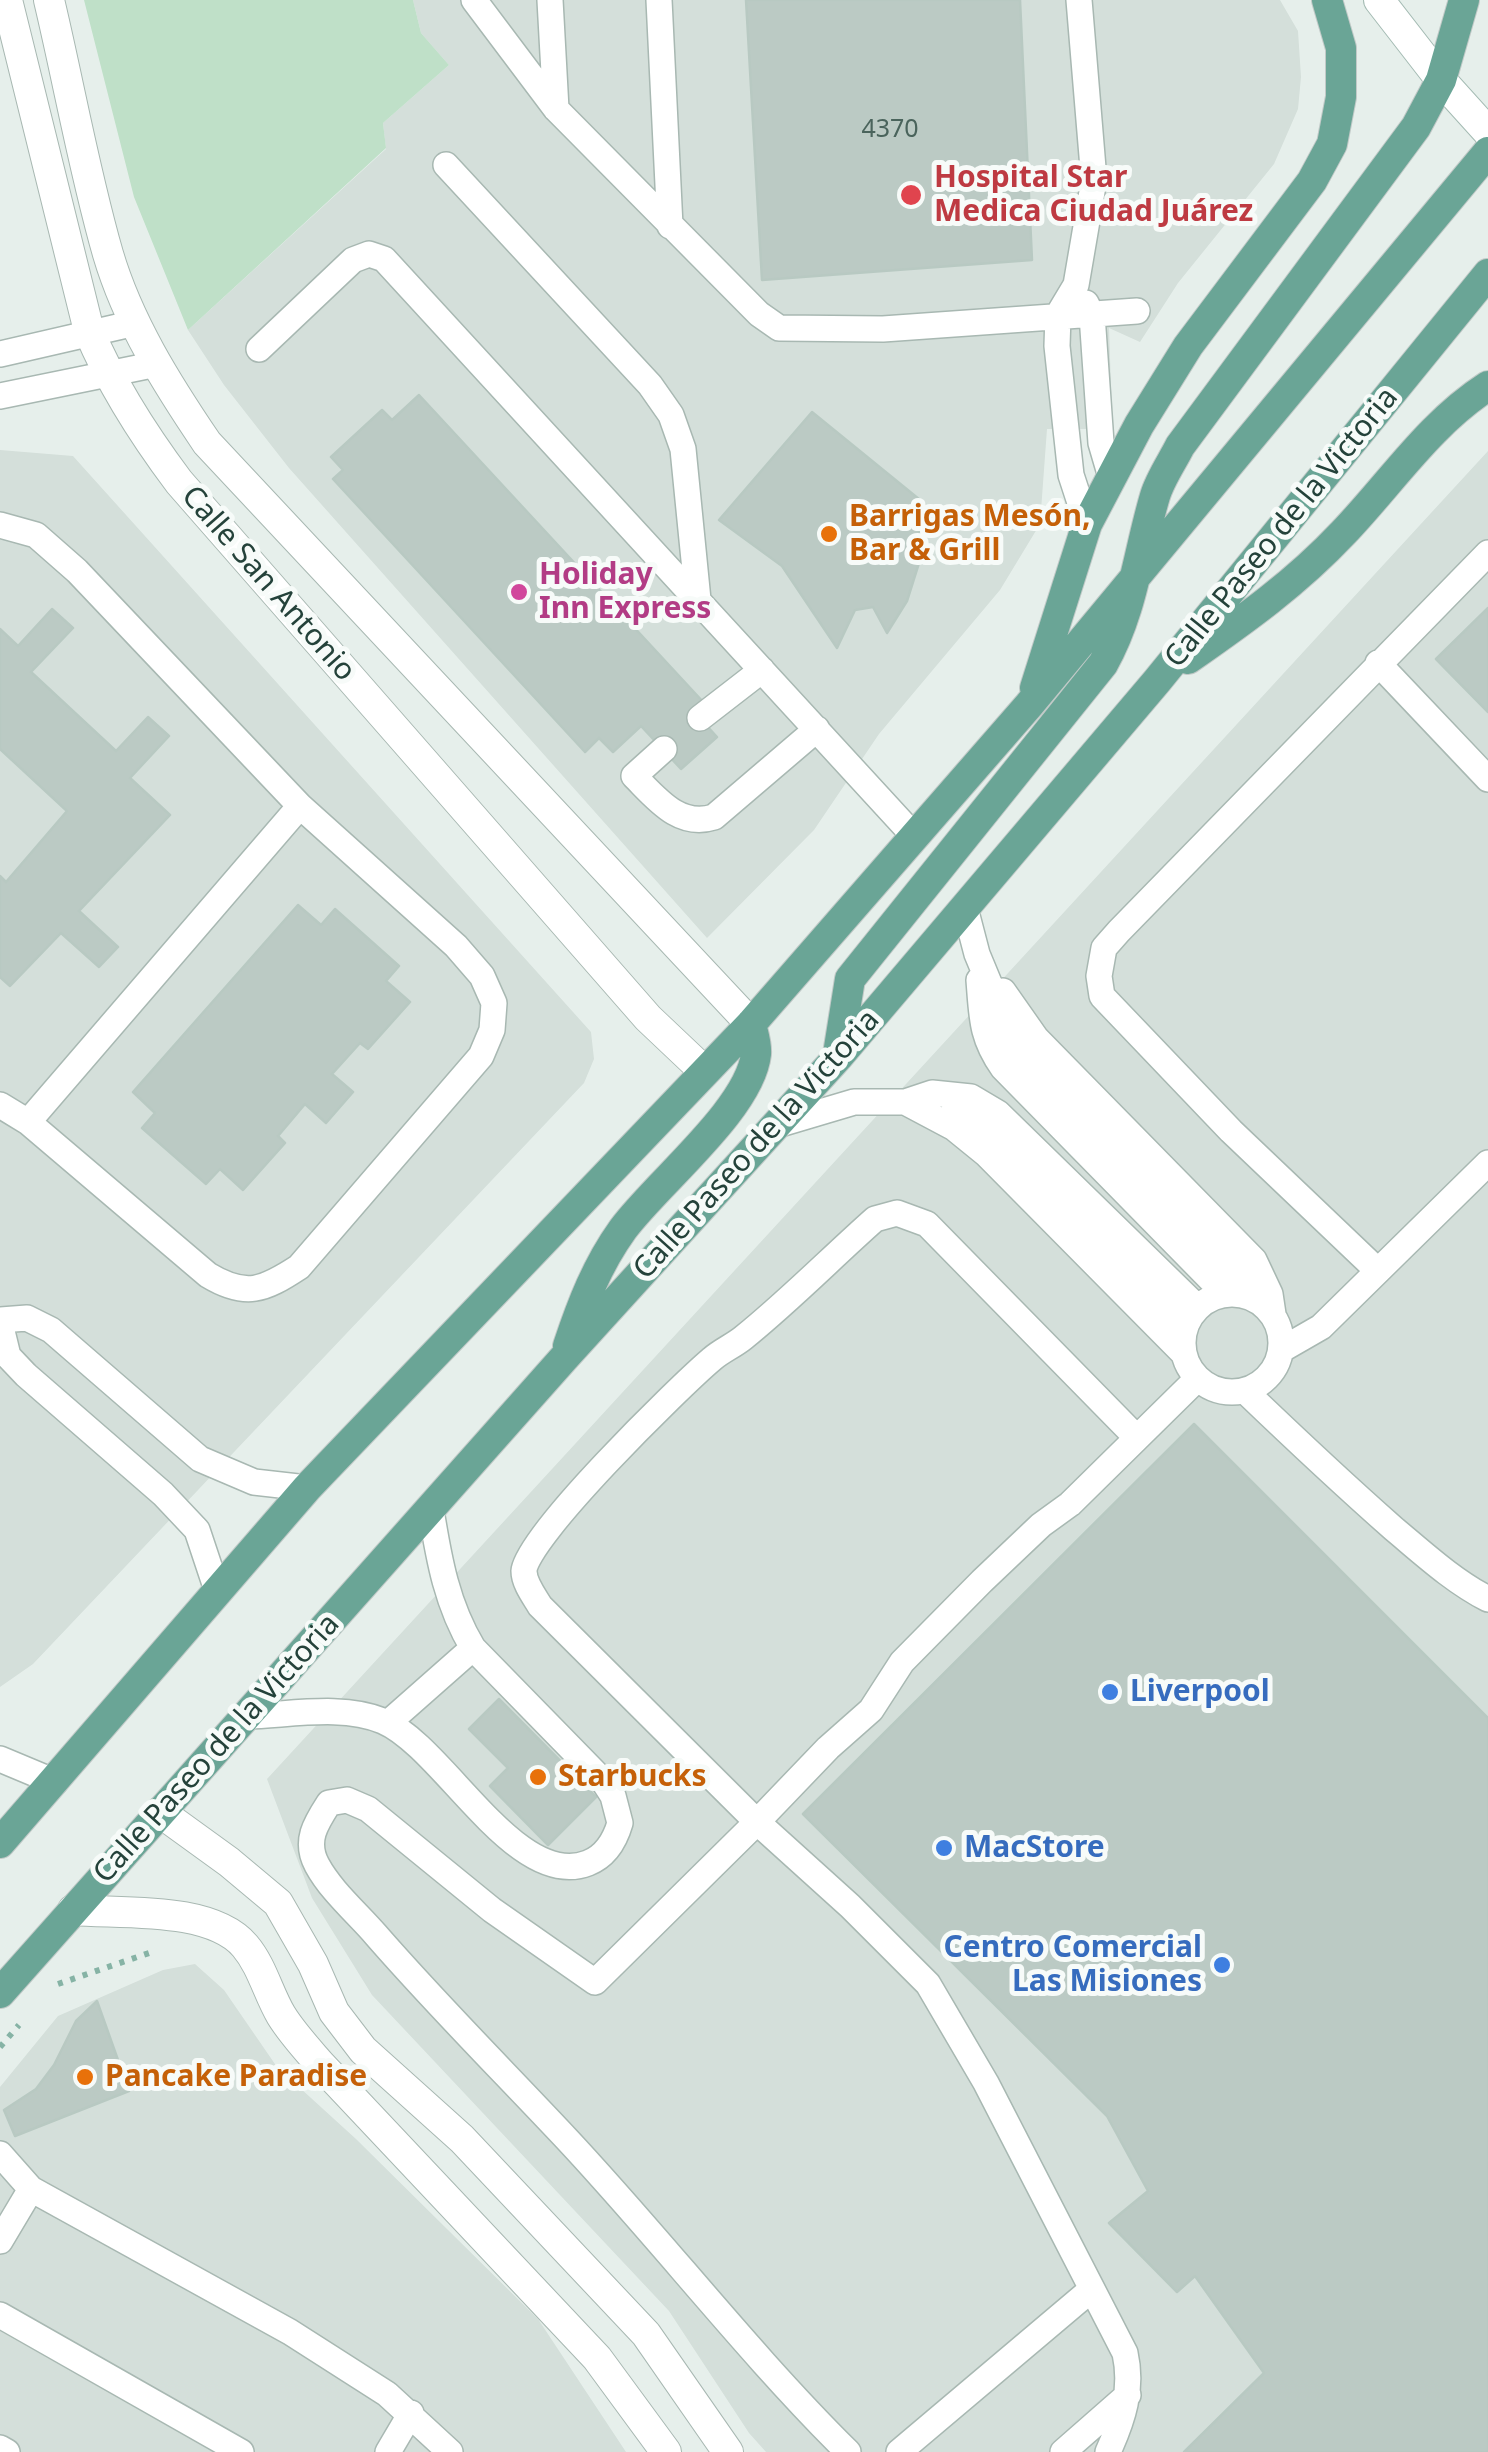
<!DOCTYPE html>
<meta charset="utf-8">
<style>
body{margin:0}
canvas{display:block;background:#e6efeb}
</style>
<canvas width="1488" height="2452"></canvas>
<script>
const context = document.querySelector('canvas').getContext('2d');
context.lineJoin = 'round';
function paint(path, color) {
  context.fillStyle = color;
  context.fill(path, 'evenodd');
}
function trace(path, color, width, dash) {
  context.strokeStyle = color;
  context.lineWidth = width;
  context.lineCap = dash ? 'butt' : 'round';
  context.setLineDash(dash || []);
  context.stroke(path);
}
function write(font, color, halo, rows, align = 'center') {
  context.font = font + ' "Noto Sans",sans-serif';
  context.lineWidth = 10;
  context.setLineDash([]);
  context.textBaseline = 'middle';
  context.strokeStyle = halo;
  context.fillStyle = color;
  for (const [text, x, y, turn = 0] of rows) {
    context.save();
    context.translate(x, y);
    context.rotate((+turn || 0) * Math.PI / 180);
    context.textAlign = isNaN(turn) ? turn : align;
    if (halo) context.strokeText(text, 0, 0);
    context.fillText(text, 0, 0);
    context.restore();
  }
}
paint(new Path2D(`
 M 413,0 L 1280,0 L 1298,31 L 1301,77 L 1298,109 L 1274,164 L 1178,283 L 1140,342 L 1109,328 L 1112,416 L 1086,429 L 1047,429 L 1040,524 L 1000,590 L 879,734 L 814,830 L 707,938 L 289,468 L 224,385 L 188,330 L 386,149 L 383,123 L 449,65 L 421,33 Z
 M 0,450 L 73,456 L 591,1032 L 594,1059 L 584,1083 L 33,1664 L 0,1687 Z
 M 1488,451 L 1488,2452 L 766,2452 L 749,2433 L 669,2311 L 372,1995 L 312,1898 L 267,1779 Z
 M 195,1964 L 224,1990 L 277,2067 L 356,2139 L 538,2319 L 626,2452 L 0,2452 L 0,2087 L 58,2016 L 163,1970 Z`), '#d4dfda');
paint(new Path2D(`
 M 84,0 L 413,0 L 421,33 L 449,65 L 383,123 L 386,148 L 188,330 L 134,197 Z`), '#bfe0c8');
const building = new Path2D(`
 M 746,0 L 1020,0 L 1032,260 L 762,280 Z
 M 419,395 L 705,704 L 695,713 L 717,737 L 681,769 L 641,726 L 613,752 L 599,738 L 585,752 L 333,479 L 343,470 L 331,457 L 382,410 L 392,420 Z
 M 812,412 L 925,504 L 915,520 L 924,547 L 907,601 L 887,633 L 873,607 L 855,610 L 837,648 L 782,566 L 719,520 Z
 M 1488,608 L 1488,712 L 1436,659 Z
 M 52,609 L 73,628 L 31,672 L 116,751 L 148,717 L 169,736 L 130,778 L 170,815 L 79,911 L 118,947 L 99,967 L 61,933 L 10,986 L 0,977 L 0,876 L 6,882 L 67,811 L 0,749 L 0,629 L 18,646 Z
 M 298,905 L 321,925 L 335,909 L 399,966 L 386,981 L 410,1002 L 368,1049 L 360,1043 L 332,1074 L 353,1092 L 326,1123 L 305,1104 L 278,1136 L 285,1143 L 243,1190 L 220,1169 L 206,1184 L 142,1128 L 155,1113 L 133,1092 Z
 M 1194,1424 L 1488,1718 L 1488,2452 L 1184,2452 L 1264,2373 L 1195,2276 L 1177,2292 L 1109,2223 L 1148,2191 L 1107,2116 L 803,1814 Z
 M 499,1699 L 596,1797 L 548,1845 L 490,1786 L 508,1768 L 469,1729 Z
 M 97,2001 L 129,2091 L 15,2136 L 4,2110 L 36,2089 L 54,2065 L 76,2021 Z`);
paint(building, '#bbcac4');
trace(building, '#b8c9c2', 2.5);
const lane = new Path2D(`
 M 474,0 L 556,109 L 759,314 L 779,328 L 883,329 L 1137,311
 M 550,0 L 556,109
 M 659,0 L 670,226
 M 1079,0 L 1094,180 L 1076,285 L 1058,315 L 1057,346 L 1071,475 L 1087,524
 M 446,165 L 650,385 L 671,415 L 683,449 L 698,600
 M 1086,303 L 1092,315 L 1101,443 L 1111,477
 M 259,349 L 353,260 L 369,254 L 384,259 L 915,837
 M 0,354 L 135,323
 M 0,396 L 157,364
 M 0,525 L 36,535 L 77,571 L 300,806 L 456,946 L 482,976 L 494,1003 L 492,1030 L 481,1056 L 299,1267 C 264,1290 246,1298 208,1275 L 28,1122 L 0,1105
 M 1378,663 L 1488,779
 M 700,718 L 762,670
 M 664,749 L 634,776 C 657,799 679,828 714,817 L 817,729
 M 965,908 L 977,954 L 1016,1048 L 1226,1260 L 1249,1295
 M 979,980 C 982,1017 981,1037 1003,1068 L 1225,1294
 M 1003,991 L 1036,1038 L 1254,1260 L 1270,1294 L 1273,1314
 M 905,1102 L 954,1128 L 986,1154 L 1182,1352
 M 954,1105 L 1002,1139 L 1185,1325
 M 28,1122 L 300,806
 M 780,1124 L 854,1102 L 905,1102 L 932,1093 L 971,1097 L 998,1113 L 1197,1307
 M 1378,1271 L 1231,1131 L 1102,996 L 1099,976 L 1104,948 L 1119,931 L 1488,553
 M1183 1343a49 49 0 1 1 98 0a49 49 0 1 1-98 0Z
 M 0,1320 L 27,1318 L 51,1330 L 200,1459 L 254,1482 L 307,1488
 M 0,1323 L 8,1356 L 26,1375 L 163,1494 L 197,1530 L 217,1590
 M 1281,1350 L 1321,1327 L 1488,1163
 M 1245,1391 C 1294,1438 1343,1484 1394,1529 C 1424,1554 1453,1581 1488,1599
 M 247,1716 C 289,1715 343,1704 383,1721 C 444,1747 516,1891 588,1863 C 606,1856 615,1840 620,1823 L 613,1796 L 604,1782 L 473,1648 C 447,1605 439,1560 431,1510
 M 388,1723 L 473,1648
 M 0,1759 L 55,1782
 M 0,2154 L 31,2189 L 290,2332 L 387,2394 L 450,2452
 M 0,2241 L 31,2189
 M 0,2315 L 241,2452
 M 0,2448 L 7,2452
 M 388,2452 L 411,2413
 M 848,2452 C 747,2352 660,2238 563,2135 C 501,2069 436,2004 376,1935 C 357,1913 331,1891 317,1865 C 304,1841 316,1823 329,1803 L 347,1800 L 368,1809 L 492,1910 L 595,1982 L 757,1822 L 540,1606 C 534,1596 524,1583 524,1571 C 525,1538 680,1386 712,1359 C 721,1351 733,1346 743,1338 C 789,1301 831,1258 875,1219 L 897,1213 L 927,1224 L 1136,1437
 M 899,2452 L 1092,2289
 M 1063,2452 L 1128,2395
 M 1108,2452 C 1123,2419 1133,2389 1125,2353 L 986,2083 L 928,1984 L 850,1906 L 757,1822 L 828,1748 L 871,1710 L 902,1662 L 982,1581 L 1041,1525 L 1070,1504 L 1197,1379`);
const street = new Path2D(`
 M 7,0 L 89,331 C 112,386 143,434 179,482 L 648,1018 L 704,1071
 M 49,0 C 69,84 84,171 108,254 C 128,322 167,384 207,443 L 751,1024
 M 160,1812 L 229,1862 L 278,1903 L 313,1964 L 334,2012 L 363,2050 L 462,2139 L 646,2334 L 728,2452
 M 73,1910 C 122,1914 211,1906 245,1946 C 262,1966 268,1993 281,2015 C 292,2033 307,2049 320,2064 L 597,2358 L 666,2452`);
const secondary = new Path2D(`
 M 1379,0 L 1441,80 L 1488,132`);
const primary = new Path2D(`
 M 1188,659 C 1244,620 1296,583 1343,533 C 1391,483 1429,424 1488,386
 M 1035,688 L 1087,524 L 1139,425 L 1188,346 L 1312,181 L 1332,144 L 1341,97 L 1341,48 L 1327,0
 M 838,1054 L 850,979 L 1103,664 C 1133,611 1138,553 1155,496 C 1160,479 1172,462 1180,446 L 1416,127 L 1441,80 L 1464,0
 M 568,1346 C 582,1304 597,1265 623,1229 C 657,1183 750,1109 756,1054 C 757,1044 753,1033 751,1024
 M 0,1843 L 307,1488 L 751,1024 L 1029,705 L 1488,152
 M 0,1993 L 564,1358 L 838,1057 L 1157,681 L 1488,274`);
trace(lane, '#a8b8b2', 28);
trace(street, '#a8b8b2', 32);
trace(secondary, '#a4bbb3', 32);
trace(primary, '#c2cac8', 32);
trace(new Path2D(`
 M 58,1984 L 155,1951
 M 0,2047 L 19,2025`), '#86b3a5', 6, [5, 8]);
trace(lane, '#fff', 25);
trace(street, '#fff', 30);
trace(secondary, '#fff', 30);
trace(primary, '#6aa596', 30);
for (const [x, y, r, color] of [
 [911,195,12,"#e0444e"],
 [829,534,10,"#e8710a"],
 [519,592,10,"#d1479c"],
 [1110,1692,10,"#3f7fe0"],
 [538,1777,10,"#e8710a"],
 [944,1848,10,"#3f7fe0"],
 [1222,1965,10,"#3f7fe0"],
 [85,2077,10,"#e8710a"]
]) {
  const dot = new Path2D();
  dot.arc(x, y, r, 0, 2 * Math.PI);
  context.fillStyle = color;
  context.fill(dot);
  trace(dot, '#f7fbf9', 4);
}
write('25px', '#4a645c', null, [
 ["4370",890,130]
]);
write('bold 30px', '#be3a42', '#f7fbf9', [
 ["Hospital Star",934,178],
 ["Medica Ciudad Juárez",934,212]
], 'left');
write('bold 30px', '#c56008', '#f7fbf9', [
 ["Barrigas Mesón,",849,517],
 ["Bar & Grill",849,551],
 ["Starbucks",558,1777],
 ["Pancake Paradise",105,2077]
], 'left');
write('30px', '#24423a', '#f7fbf9', [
 ["Calle Paseo de la Victoria",1282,528,-51],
 ["Calle San Antonio",268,584,49],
 ["Calle Paseo de la Victoria",757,1145,-48],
 ["Calle Paseo de la Victoria",217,1749,-48]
]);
write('bold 30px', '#b23c85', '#f7fbf9', [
 ["Holiday",539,575],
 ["Inn Express",539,609]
], 'left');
write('bold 30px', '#366cbe', '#f7fbf9', [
 ["Liverpool",1130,1692],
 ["MacStore",964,1848],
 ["Centro Comercial",1202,1948,"right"],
 ["Las Misiones",1202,1982,"right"]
], 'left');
</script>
